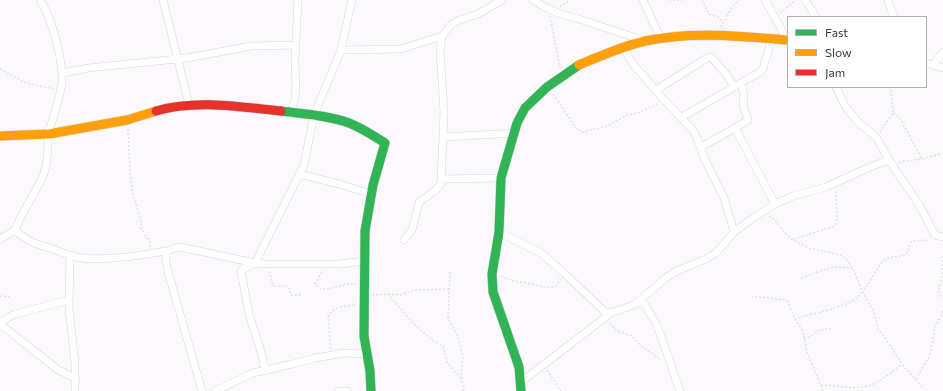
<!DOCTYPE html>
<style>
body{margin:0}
#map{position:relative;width:943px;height:391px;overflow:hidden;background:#fbf9fc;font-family:Commissioner,sans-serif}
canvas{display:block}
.legend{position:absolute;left:787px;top:16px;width:140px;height:72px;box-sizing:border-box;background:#fff;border:1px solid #b1aeb2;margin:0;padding:5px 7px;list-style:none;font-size:12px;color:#3d353f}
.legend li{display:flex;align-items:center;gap:8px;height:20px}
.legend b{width:20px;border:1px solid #b1aeb2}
</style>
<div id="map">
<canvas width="943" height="391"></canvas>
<ul class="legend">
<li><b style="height:5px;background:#30b455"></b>Fast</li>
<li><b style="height:5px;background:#ff9f0a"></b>Slow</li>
<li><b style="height:5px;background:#e5322d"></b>Jam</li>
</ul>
</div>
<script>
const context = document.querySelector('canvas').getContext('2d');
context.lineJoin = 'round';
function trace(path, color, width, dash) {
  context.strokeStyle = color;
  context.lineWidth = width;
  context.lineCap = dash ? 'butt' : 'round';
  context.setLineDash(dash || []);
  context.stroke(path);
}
const street = new Path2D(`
 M 163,0 L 189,105
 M 533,0 C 550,12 566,15 585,21 C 605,28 625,34 645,41
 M 643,0 L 661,39
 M 765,0 L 780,27 L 786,40
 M 805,0 L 816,17
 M 888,0 L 894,17
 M 624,47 L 628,56 L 634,65 L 664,100 L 693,130 L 698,140 L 705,160 L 724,198 L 734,232
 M 341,50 L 401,49 L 442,36
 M 926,63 L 943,68
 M 933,65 L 943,52
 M 62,73 L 88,68 L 187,58 L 251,46 L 296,45
 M 836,87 L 845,106 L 857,121 L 876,137 L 889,160 L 918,203 L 935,235 L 943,237
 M 656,90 L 707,58 L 711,57 L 726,74 L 734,87
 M 290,112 C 299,97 295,77 295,60 C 296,40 297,20 298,0
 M 682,117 L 760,72 L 763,69 L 772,38
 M 735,128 L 775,204
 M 444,137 L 514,133
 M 701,147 L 735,128 L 748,120 L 743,105 L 744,94 L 741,83
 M 299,174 L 339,184 L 371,194
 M 441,179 L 501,178
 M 15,230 C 29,243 36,244 53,249 C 59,251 65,254 71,256 C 99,263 138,255 167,251
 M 499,232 L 541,253 L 564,273 L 605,312 L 611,313 L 639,303 L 643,303 L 645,305 L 657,325 L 680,391
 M 0,239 L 15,230 C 23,209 37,192 44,173 C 49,160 47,146 49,133 C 53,116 60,99 62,82 C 63,60 52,18 40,0
 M 404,240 L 412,230 L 419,202 L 436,190 L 441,183 L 444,112 L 440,51 L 442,36 L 452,24 L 459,20 L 478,14 L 502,0
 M 70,255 L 69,308 L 75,363 L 75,391
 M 634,305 L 667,277 L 677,271 L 708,258 L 716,253 L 734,232 L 753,218 L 775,204 L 793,196 L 826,187 L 870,167 L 889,160
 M 0,322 L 15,314 L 69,300
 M 0,324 L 57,369 L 76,379
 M 265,371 L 262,355 L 249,314 L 241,271 L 243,269 L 255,263 L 304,165 L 314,115 L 341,50 L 352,0
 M 521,382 L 611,313
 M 202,391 L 169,275 C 166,258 159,250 180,247 L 255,263 L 266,264 L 340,264 L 365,261
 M 215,391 L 253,373 L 292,364 L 315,358 L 344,353 L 366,354
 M 338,391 L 347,391`);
const fast = new Path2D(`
 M 281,111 C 303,114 328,115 349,123 C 362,128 374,136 385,143 L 373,185 L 365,231 L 364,336 L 370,371 L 371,391
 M 521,391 L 519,367 L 493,292 L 492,274 L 499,232 L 501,178 L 517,123 L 525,108 L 547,87 L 579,65`);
const slow = new Path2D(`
 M 579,65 C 600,56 623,46 645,41 C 692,31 740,36 788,40
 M 0,136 L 49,134 L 127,120 L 156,111`);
const jam = new Path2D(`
 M 156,111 C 194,99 242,107 281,111`);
trace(street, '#d9d5db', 8);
trace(fast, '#d9d5db', 10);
trace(slow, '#d9d5db', 10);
trace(jam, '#d9d5db', 10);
trace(new Path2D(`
 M 669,0 L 685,0
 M 702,0 L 709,14 L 718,17 L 723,23
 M 560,7 L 570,0
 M 780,13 L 796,0
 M 550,16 L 560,68
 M 721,27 L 733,6 L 739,0
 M 0,69 L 26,83 L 54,89
 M 553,94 L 576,128 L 582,132 L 608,126 L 627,115 L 635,114 L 657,104
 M 893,113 L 899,117 L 902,122 L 922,159
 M 128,129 L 130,172 L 133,194 L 141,221 L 141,228 L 150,242 L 150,247
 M 880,132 L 893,113 L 891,87
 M 899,163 L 904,161 L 922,159 L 943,153
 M 769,216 L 775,220 L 787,235 L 793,240 L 809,248 L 841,255 L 847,260 L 855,273 L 862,291 L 874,312 L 878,329 L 886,339 L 902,364 L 924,389
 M 794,239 L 835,226 C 840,214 834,201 837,189
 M 943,256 L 942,276 L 938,292 L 940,296 L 943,297
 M 269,271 L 273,286 L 288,286 L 291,295 L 301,295
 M 322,272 L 315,284 L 321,289 C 333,290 345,282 356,284
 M 450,272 L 448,318 L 457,335 L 463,357 L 461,373 L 464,391
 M 501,276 L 510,280 L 551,288 L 556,286 L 561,279
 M 801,278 C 820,272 832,263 852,269
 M 388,294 L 413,323 L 431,339 L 443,346 L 447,362 L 461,379
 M 372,295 L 388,294 L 400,295 L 415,290 L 449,289
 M 0,296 L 10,297
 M 751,296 L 785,300 L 788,302 L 795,319 L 803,331 L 807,352 L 823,391
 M 795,319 C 807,315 849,306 857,298 C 868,288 874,271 884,260 L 888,258 L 906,255 L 911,242 L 912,241 L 930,240
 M 610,323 L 617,331 L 632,336 L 641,346 L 661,360
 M 804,339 L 811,336 L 817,331 L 833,328
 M 331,349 L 328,317 C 333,306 345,306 356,305
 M 547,370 L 561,391
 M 916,379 L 930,355 L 935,327 L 943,311
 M 821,385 C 835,385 849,389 862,387 C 877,386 891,372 902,364`), '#e2e1e2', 1.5, [2, 2]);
trace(street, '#fefeff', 7);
trace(fast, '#30b455', 9);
trace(slow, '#ff9f0a', 9);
trace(jam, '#e5322d', 9);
</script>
